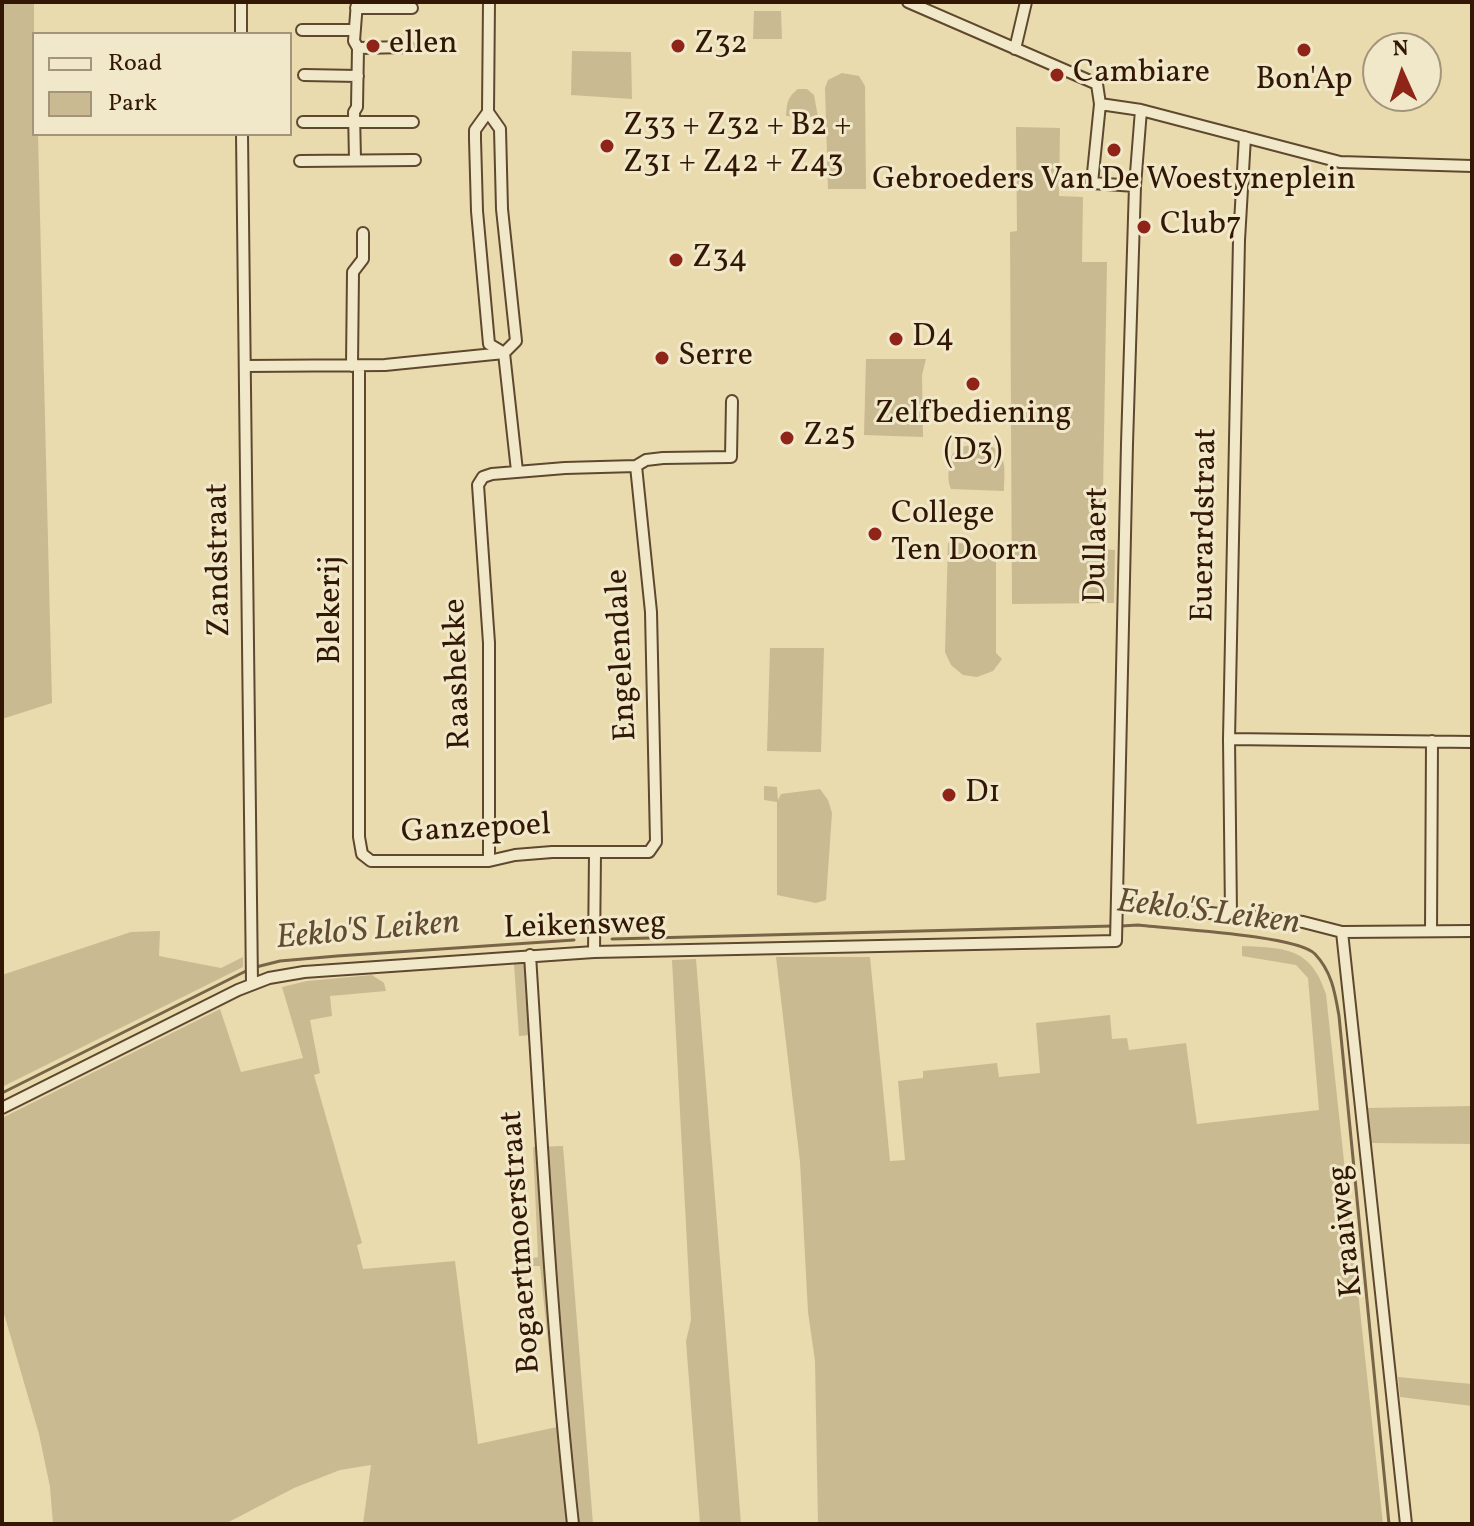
<!DOCTYPE html>
<style>
body{margin:0}
#map{position:relative;width:1474px;height:1526px;overflow:hidden;background:#e9dbae;font-family:Vollkorn,serif}
canvas{display:block}
.frame{position:absolute;inset:0;border:4px solid #311704;pointer-events:none}
.legend{position:absolute;left:32px;top:32px;width:260px;height:104px;box-sizing:border-box;background:#f1e8ca;border:2px solid #a4947b;margin:0;padding:10px 14px;list-style:none;font-size:24px;color:#311704}
.legend li{display:flex;align-items:center;gap:16px;height:40px}
.legend b{width:40px;border:2px solid #a4947b}
.north{position:absolute;left:1362px;top:32px;width:80px;height:80px;box-sizing:border-box;background:#f1e8ca;border:2px solid #a4947b;border-radius:50%;rotate:357deg;font-size:22px;font-weight:700;line-height:32px;text-align:center;color:#311704}
.north::after{content:'';display:block;margin:auto;width:28px;height:36px;background:#8f2418;clip-path:polygon(50% 0,100% 100%,50% 72%,0 100%)}
</style>
<div id="map">
<canvas width="1474" height="1526"></canvas>
<div class="frame"></div>
<ul class="legend">
<li><b style="height:10px;background:#f1e8ca"></b>Road</li>
<li><b style="height:22px;background:#caba91"></b>Park</li>
</ul>
<div class="north">N</div>
</div>
<script>
const context = document.querySelector('canvas').getContext('2d');
context.lineJoin = 'round';
function paint(path, color) {
  context.fillStyle = color;
  context.fill(path, 'evenodd');
}
function trace(path, color, width, dash) {
  context.strokeStyle = color;
  context.lineWidth = width;
  context.lineCap = dash ? 'butt' : 'round';
  context.setLineDash(dash || []);
  context.stroke(path);
}
function write(font, color, halo, rows, align = 'center') {
  context.font = font + ' Vollkorn,serif';
  context.lineWidth = 6;
  context.setLineDash([]);
  context.textBaseline = 'middle';
  context.strokeStyle = halo;
  context.fillStyle = color;
  for (const [text, x, y, turn = 0] of rows) {
    context.save();
    context.translate(x, y);
    context.rotate((+turn || 0) * Math.PI / 180);
    context.textAlign = isNaN(turn) ? turn : align;
    if (halo) context.strokeText(text, 0, 0);
    context.fillText(text, 0, 0);
    context.restore();
  }
}
paint(new Path2D(`
 M 2,2 L 34,2 L 34,134 L 38,134 L 52,703 L 2,719 Z
 M 754,11 L 781,11 L 782,39 L 753,39 Z
 M 572,51 L 631,52 L 632,99 L 571,95 Z
 M 842,73 L 859,76 L 865,86 L 866,189 L 828,189 L 825,88 L 828,80 Z
 M 798,89 L 807,89 L 814,95 L 818,117 L 786,116 C 787,104 787,97 798,89 Z
 M 1016,127 L 1060,128 L 1059,196 L 1083,197 L 1082,262 L 1107,262 L 1102,549 L 1115,550 L 1114,603 L 1012,604 L 1010,232 L 1017,231 Z
 M 866,359 L 926,359 L 922,375 L 923,437 L 864,435 Z
 M 987,445 C 1009,451 1004,472 1004,491 L 951,489 C 948,482 948,477 949,469 C 951,442 965,446 987,445 Z
 M 948,543 L 996,544 L 996,653 L 1002,659 L 993,671 L 977,677 L 963,675 L 951,665 L 945,652 Z
 M 770,648 L 824,648 L 821,752 L 767,751 Z
 M 764,786 L 777,787 L 778,800 L 781,794 L 820,789 L 828,800 L 832,813 L 826,900 L 816,903 L 777,895 L 777,802 L 764,800 Z
 M 160,931 L 159,956 L 221,968 L 243,957 L 243,967 L 2,1087 L 2,975 L 131,932 Z
 M 1242,946 C 1287,948 1311,948 1326,994 L 1383,1524 L 818,1524 L 815,1361 L 808,1312 L 800,1162 L 776,957 L 870,957 L 890,1161 L 905,1160 L 898,1081 L 923,1078 L 923,1071 L 997,1063 L 999,1077 L 1040,1073 L 1036,1023 L 1110,1015 L 1112,1039 L 1127,1038 L 1129,1050 L 1186,1043 L 1197,1124 L 1319,1110 L 1308,978 L 1296,965 L 1242,956 Z
 M 696,959 L 741,1524 L 700,1524 L 686,1341 L 691,1320 L 672,960 Z
 M 527,963 L 532,1035 L 519,1036 L 514,964 Z
 M 372,975 L 384,983 L 386,991 L 330,996 L 332,1016 L 310,1020 L 320,1073 L 314,1075 L 362,1243 L 357,1245 L 363,1269 L 455,1261 L 478,1444 L 557,1427 L 540,1266 L 533,1266 L 533,1258 L 538,1257 L 533,1147 L 563,1146 L 593,1524 L 363,1524 L 371,1465 L 340,1470 L 294,1488 L 225,1524 L 53,1524 L 50,1487 L 39,1434 L 2,1307 L 2,1118 L 220,1009 L 241,1072 L 303,1058 L 282,987 L 307,981 Z
 M 1472,1106 L 1472,1144 L 1371,1143 L 1367,1108 Z
 M 1398,1377 L 1472,1384 L 1472,1406 L 1400,1397 Z`), '#caba91');
trace(new Path2D(`
 M 1121,926 L 1138,925 C 1169,929 1297,935 1315,954 C 1332,972 1335,993 1339,1016 L 1389,1524
 M 612,939 L 1113,926
 M 256,967 L 280,961 L 337,956 L 574,940
 M 2,1093 L 248,970`), '#7a6447', 3);
const street = new Path2D(`
 M 241,2 L 241,34
 M 489,2 L 488,112 L 500,129 L 502,209 L 516,341 L 504,353
 M 908,2 L 1097,84 L 1100,104 L 1092,183 L 1135,186
 M 356,8 L 412,8
 M 302,30 L 354,30
 M 358,48 L 409,47
 M 1015,49 L 1026,2
 M 304,75 L 358,76
 M 1100,104 L 1141,110 L 1340,162 L 1472,166
 M 488,112 L 475,130 L 475,139 L 477,211 L 489,344 L 504,353
 M 303,122 L 413,122
 M 242,134 L 252,984
 M 355,160 L 354,112 L 357,107 L 358,48 L 354,41 L 357,2
 M 300,161 L 415,160
 M 504,353 L 517,471
 M 245,366 L 385,365 L 504,353
 M 352,366 L 353,272 L 363,259 L 363,233
 M 359,366 L 359,837 L 362,854 L 371,861 L 489,861 L 515,855 L 552,852 L 649,852 L 656,842 L 651,612 L 636,466
 M 1229,739 L 1472,742
 M 489,861 L 489,643 L 478,485 L 483,477 L 492,474 L 565,468 L 636,466 L 646,460 L 663,458 L 731,457 L 732,401
 M 1117,904 L 1303,922 L 1342,932 L 1472,931
 M 1231,914 L 1229,739 L 1239,240 L 1245,137
 M 1431,931 L 1432,741
 M 1342,932 L 1406,1524
 M 594,952 L 595,853
 M 530,955 C 542,1145 552,1335 573,1524
 M 2,1108 L 238,990 L 269,978 L 304,972 L 594,952 L 1116,941 L 1127,444 L 1135,186 L 1141,110`);
trace(street, '#5f482e', 14);
trace(street, '#f1e8ca', 10);
for (const [x, y, r, color] of [
 [373,46,8,"#8f2418"],
 [678,46,8,"#8f2418"],
 [1304,50,8,"#8f2418"],
 [1057,75,8,"#8f2418"],
 [607,146,8,"#8f2418"],
 [1114,150,8,"#8f2418"],
 [1144,227,8,"#8f2418"],
 [676,260,8,"#8f2418"],
 [896,339,8,"#8f2418"],
 [662,358,8,"#8f2418"],
 [973,384,8,"#8f2418"],
 [787,438,8,"#8f2418"],
 [875,534,8,"#8f2418"],
 [949,795,8,"#8f2418"]
]) {
  const dot = new Path2D();
  dot.arc(x, y, r, 0, 2 * Math.PI);
  context.fillStyle = color;
  context.fill(dot);
  trace(dot, '#f1e8ca', 3);
}
write('32px', '#311704', '#f1e8ca', [
 ["ellen",389,46],
 ["Z32",694,46],
 ["Cambiare",1073,75],
 ["Bon'Ap",1304,82,"center"],
 ["Z33 + Z32 + B2 +",623,128],
 ["Z31 + Z42 + Z43",623,165],
 ["Gebroeders Van De Woestyneplein",1114,182,"center"],
 ["Club7",1160,227],
 ["Z34",692,260],
 ["D4",912,339],
 ["Serre",678,358],
 ["Zelfbediening",973,416,"center"],
 ["(D3)",973,453,"center"],
 ["Z25",803,438],
 ["College",891,516],
 ["Ten Doorn",891,553],
 ["D1",965,795]
], 'left');
write('32px', '#311704', '#f1e8ca', [
 ["Euerardstraat",1207,525,-89],
 ["Dullaert",1099,545,-89],
 ["Zandstraat",221,560,-91],
 ["Blekerij",333,610,-90],
 ["Engelendale",624,655,-93],
 ["Raashekke",460,674,-92],
 ["Ganzepoel",476,831,-3],
 ["Leikensweg",585,928,-2],
 ["Kraaiweg",1348,1231,-96],
 ["Bogaertmoerstraat",523,1242,-94]
]);
write('italic 34px', '#614b31', '#f1e8ca', [
 ["Eeklo'S Leiken",1208,915,7],
 ["Eeklo'S Leiken",368,933,-5]
]);
</script>
